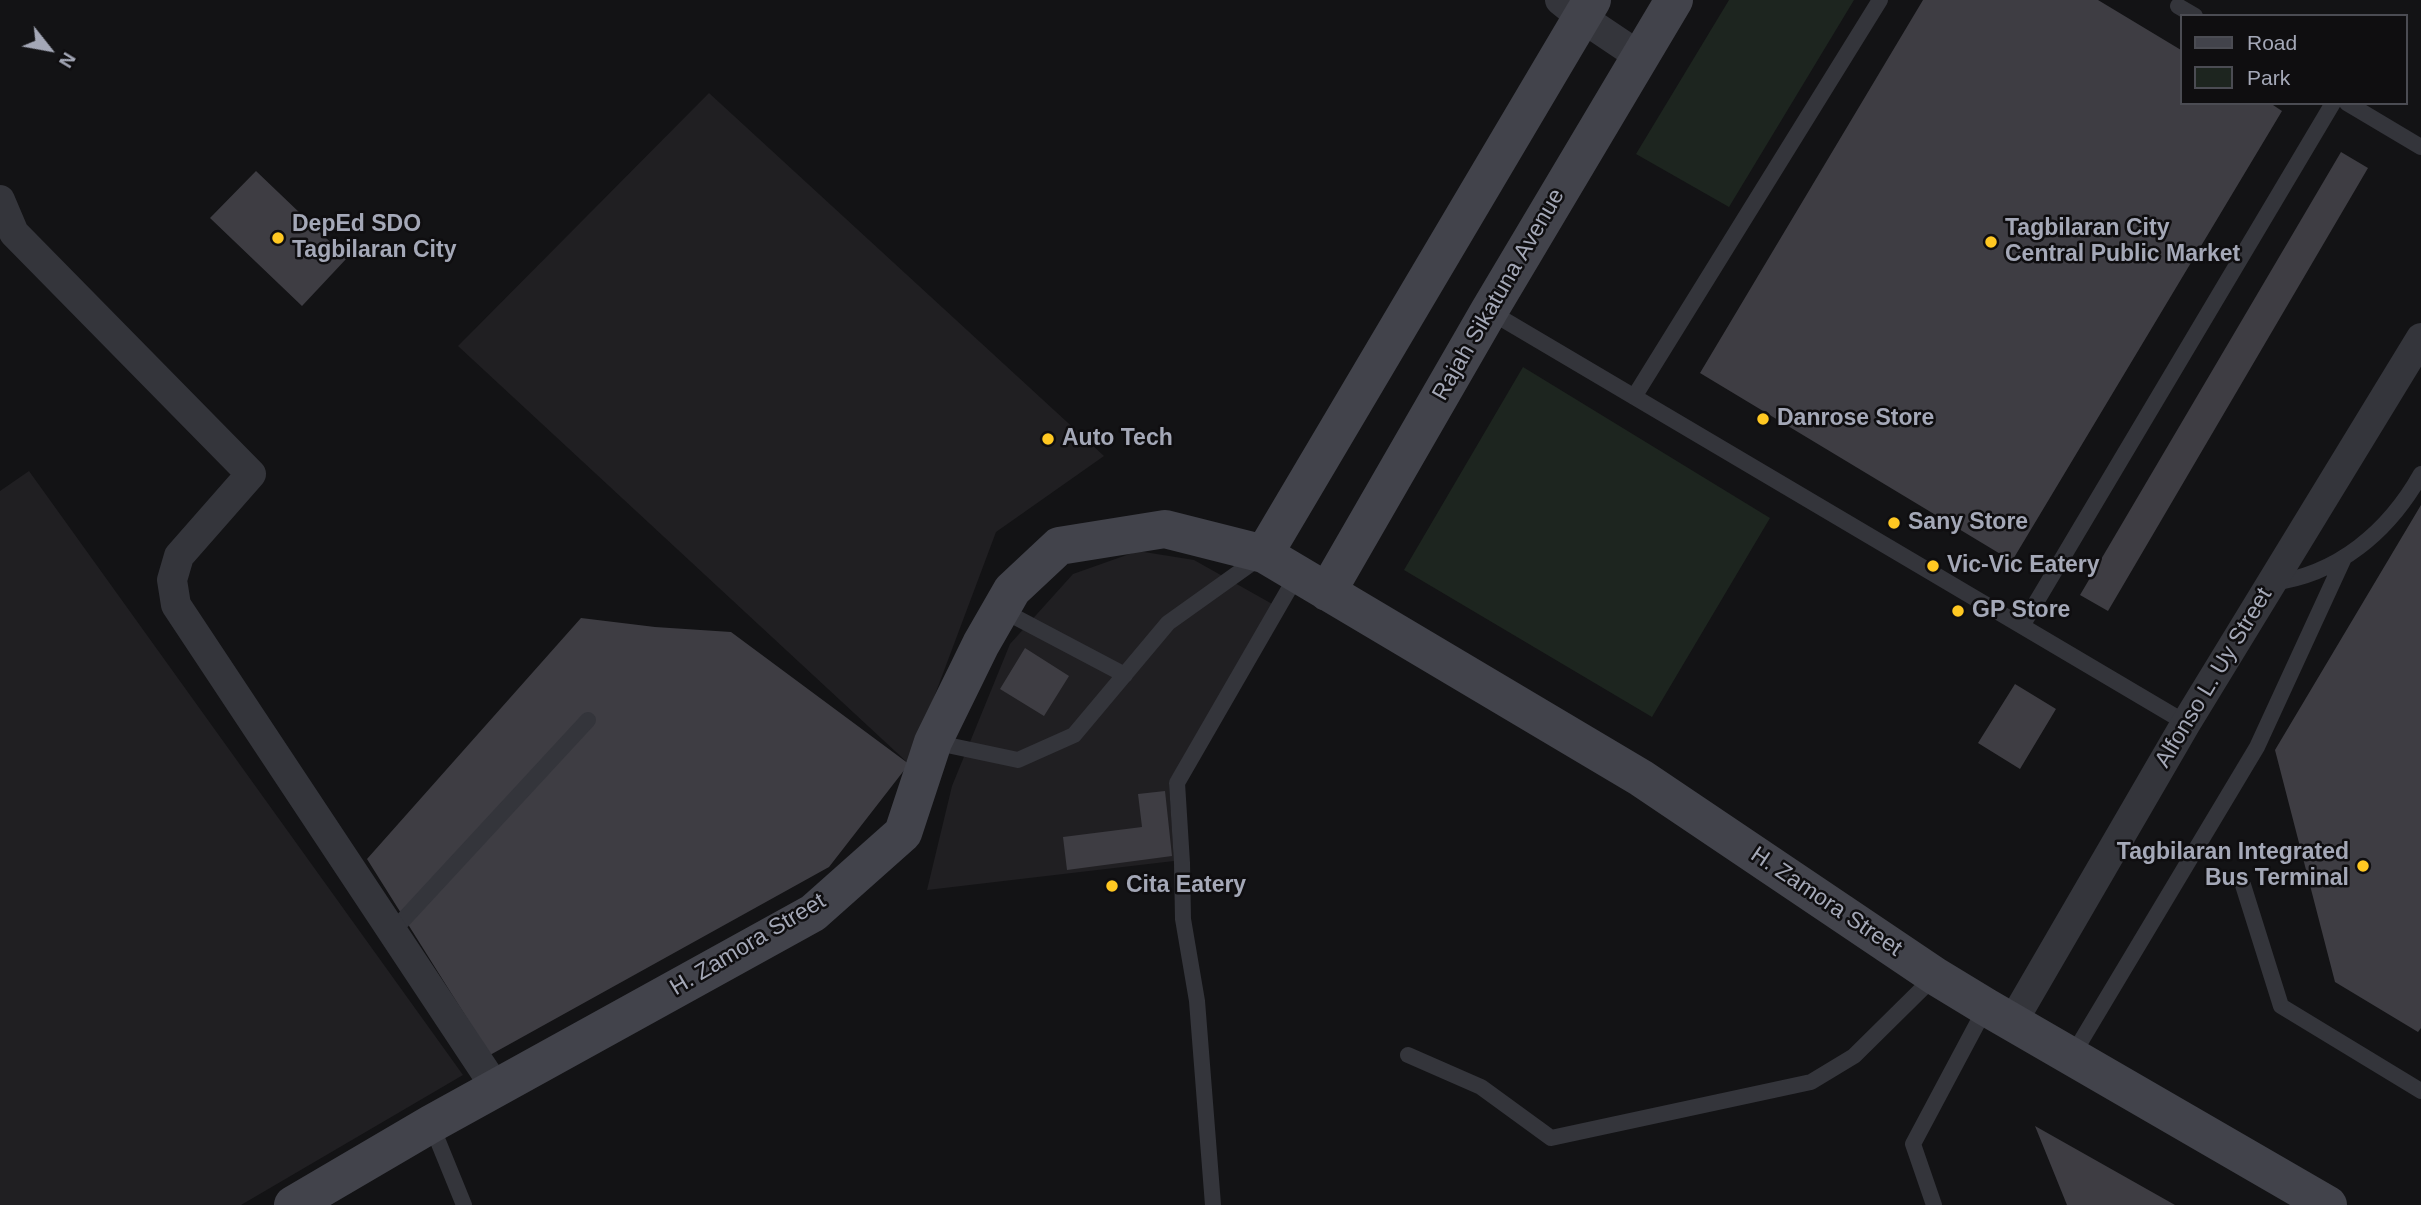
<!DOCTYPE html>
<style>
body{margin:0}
#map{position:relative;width:2421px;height:1205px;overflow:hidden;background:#131315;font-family:Arial,sans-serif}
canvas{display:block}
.legend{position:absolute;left:2180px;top:14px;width:228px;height:91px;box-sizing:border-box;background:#0f0e10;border:2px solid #4b4c53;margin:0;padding:9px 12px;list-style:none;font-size:21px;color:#a4a8b7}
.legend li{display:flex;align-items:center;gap:14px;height:35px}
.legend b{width:35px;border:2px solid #4b4c53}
.north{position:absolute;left:14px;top:14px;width:70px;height:70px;-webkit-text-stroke:5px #0f0e10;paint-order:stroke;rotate:121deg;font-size:19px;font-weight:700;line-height:28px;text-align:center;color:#a4a8b7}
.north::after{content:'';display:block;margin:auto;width:24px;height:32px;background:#a4a8b7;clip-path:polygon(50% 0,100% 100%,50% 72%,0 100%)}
</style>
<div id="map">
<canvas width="2421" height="1205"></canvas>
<ul class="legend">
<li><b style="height:9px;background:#42434b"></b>Road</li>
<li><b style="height:19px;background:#1d251f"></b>Park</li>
</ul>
<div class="north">N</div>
</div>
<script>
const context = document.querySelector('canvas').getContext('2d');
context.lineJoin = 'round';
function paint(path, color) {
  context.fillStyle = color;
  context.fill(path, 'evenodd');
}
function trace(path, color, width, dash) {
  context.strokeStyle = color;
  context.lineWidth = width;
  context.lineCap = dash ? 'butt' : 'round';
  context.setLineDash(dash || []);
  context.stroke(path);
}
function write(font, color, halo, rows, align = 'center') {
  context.font = font + ' Arial,sans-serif';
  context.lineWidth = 5;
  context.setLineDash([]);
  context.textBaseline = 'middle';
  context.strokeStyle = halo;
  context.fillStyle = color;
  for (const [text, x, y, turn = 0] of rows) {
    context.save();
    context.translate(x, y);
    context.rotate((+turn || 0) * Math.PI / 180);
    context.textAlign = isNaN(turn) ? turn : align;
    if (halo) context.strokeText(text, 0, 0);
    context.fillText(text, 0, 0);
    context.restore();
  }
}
paint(new Path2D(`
 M 709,93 L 1104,456 L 996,532 L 909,764 L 458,346 Z
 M 29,471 L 463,1075 L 241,1205 L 0,1205 L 0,491 Z
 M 1138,551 L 1194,560 L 1274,605 L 1169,782 L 1174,861 L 927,890 L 952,786 L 1010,644 L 1073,574 Z`), '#201f22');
paint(new Path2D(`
 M 1729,0 L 1854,0 L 1729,207 L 1636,154 Z
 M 1523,367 L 1770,518 L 1652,717 L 1404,570 Z`), '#1d251f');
paint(new Path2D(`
 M 1923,0 L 2098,0 L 2181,50 L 2181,103 L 2270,103 L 2282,111 L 2012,561 L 1700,373 Z
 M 2341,152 L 2368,168 L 2108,611 L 2080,595 Z
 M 256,171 L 347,258 L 302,306 L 210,218 Z
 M 2421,505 L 2421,1028 L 2418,1032 L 2335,982 L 2275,750 Z
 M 581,618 L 655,627 L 731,632 L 909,764 L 829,867 L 490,1055 L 367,859 Z
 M 1025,648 L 1069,676 L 1044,716 L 1000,689 Z
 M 2015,684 L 2056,709 L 2020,769 L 1978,743 Z
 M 1165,791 L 1172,856 L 1067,870 L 1063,837 L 1142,827 L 1138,794 Z
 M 2035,1126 L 2175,1205 L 2067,1205 Z`), '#3e3d43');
trace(new Path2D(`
 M 2178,6 L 2195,16
 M 2347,103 L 2421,147
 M 1489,311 L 2186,723
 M 1634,397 L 1880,0
 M 2271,583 C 2338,575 2389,531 2421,474
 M 1000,609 L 1125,675
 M 2022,626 L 2333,103
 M 933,742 L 1018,760 L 1074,735 L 1168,623 L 1259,558
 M 2243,885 L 2281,1006 L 2421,1091
 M 392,932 L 588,720
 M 1408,1055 L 1481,1087 L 1551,1138 L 1811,1082 L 1854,1056 L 1935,976
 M 2072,1056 L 2257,747 L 2344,558
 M 431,1124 L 464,1205
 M 1213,1205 L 1197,1001 L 1183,919 L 1182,863 L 1177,783 L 1297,575
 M 1934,1205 L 1913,1144 L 1986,1007`), '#34353b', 16);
trace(new Path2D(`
 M 1560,0 L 1581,17 L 1639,56
 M 0,200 L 14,233 L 251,474 L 179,556 L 172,580 L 176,605 L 496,1088
 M 2013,1021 L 2186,723 L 2421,338`), '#34353b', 30);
trace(new Path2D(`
 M 1264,554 L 1592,0
 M 1327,592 L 1489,311 L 1674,0
 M 293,1205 L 431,1124 L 813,913 L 903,833 L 933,742 L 981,644 L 1012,590 L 1059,546 L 1165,529 L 1264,554 L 1641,778 L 1935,976 L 1986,1007 L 2328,1205`), '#42434b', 38);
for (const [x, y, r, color] of [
 [278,238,7,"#ffc822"],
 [1991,242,7,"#ffc822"],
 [1763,419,7,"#ffc822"],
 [1048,439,7,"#ffc822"],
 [1894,523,7,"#ffc822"],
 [1933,566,7,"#ffc822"],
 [1958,611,7,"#ffc822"],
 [2363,866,7,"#ffc822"],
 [1112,886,7,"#ffc822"]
]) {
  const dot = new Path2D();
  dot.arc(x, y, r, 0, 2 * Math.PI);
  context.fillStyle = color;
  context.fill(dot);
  trace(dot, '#0f0e10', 2.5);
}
write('bold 23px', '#a4a8b7', '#0f0e10', [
 ["DepEd SDO",292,225],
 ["Tagbilaran City",292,251],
 ["Tagbilaran City",2005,229],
 ["Central Public Market",2005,255],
 ["Danrose Store",1777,419],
 ["Auto Tech",1062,439],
 ["Sany Store",1908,523],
 ["Vic-Vic Eatery",1947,566],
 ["GP Store",1972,611],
 ["Tagbilaran Integrated",2349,853,"right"],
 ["Bus Terminal",2349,879,"right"],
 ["Cita Eatery",1126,886]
], 'left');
write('23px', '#a4a8b7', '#0f0e10', [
 ["Rajah Sikatuna Avenue",1499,295,-60],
 ["Alfonso L. Uy Street",2214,678,-59],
 ["H. Zamora Street",1826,902,34],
 ["H. Zamora Street",748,945,-31]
]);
</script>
